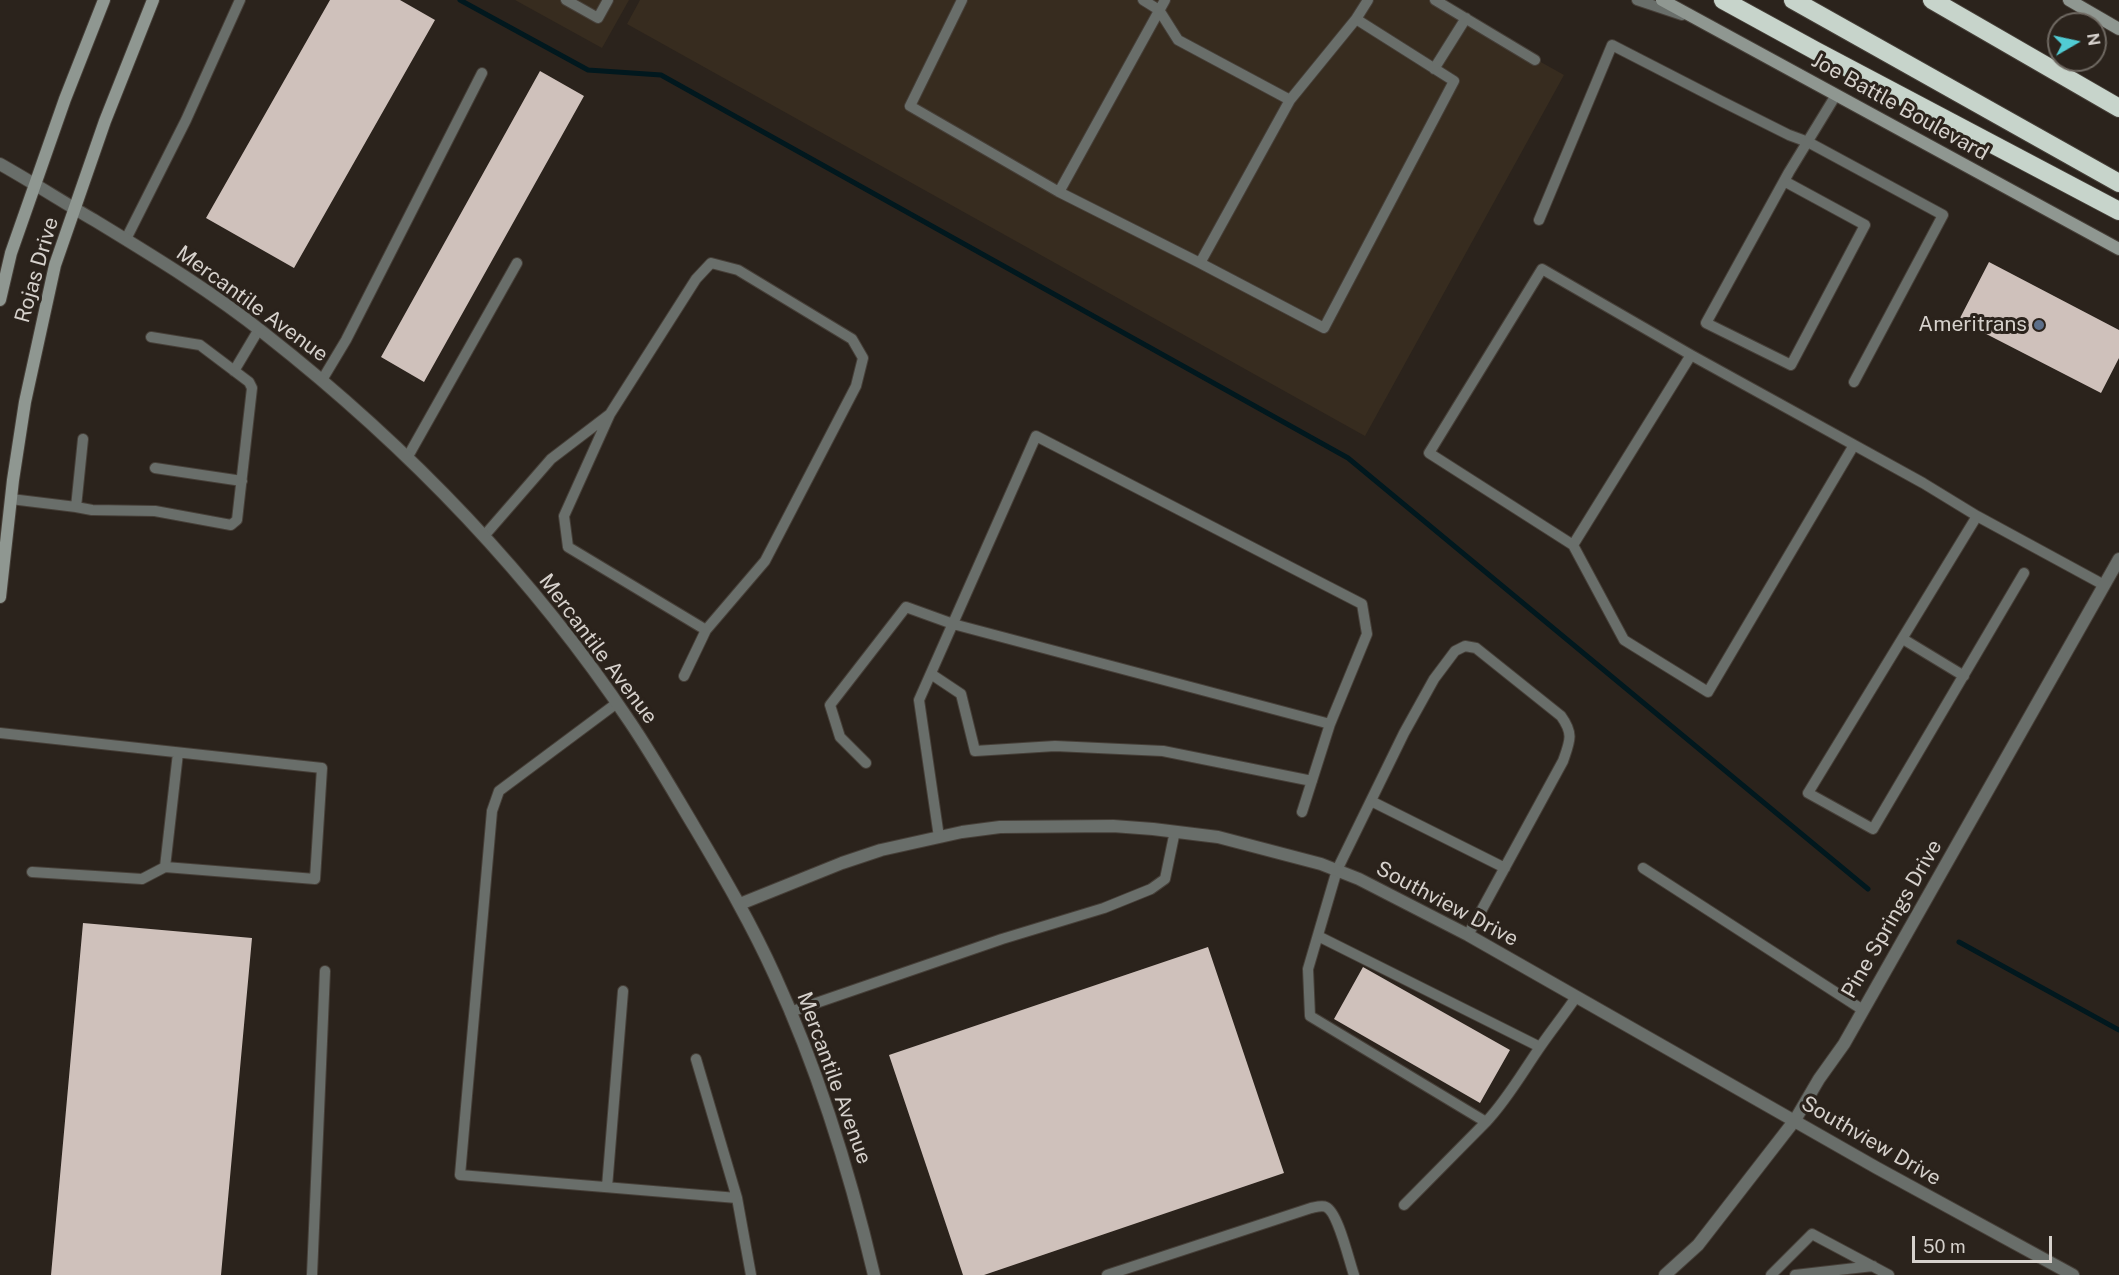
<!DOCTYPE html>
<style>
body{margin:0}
#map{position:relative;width:2119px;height:1275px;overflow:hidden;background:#2b231c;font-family:"Public Sans",sans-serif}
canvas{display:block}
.north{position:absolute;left:2047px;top:12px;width:60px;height:60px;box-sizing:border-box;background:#2b231c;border:2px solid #6f6962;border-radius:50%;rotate:81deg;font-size:16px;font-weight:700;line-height:24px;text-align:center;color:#d6d1cc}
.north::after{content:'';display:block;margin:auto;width:21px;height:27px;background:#51ccd4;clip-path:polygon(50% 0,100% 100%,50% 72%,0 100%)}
.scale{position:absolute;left:1912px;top:1236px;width:140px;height:27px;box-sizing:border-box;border:3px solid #d6d1cc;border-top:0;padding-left:8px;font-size:18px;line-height:21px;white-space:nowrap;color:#d6d1cc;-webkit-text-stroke:4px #2b231c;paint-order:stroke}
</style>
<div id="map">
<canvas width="2119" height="1275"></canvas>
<div class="north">N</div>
<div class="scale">50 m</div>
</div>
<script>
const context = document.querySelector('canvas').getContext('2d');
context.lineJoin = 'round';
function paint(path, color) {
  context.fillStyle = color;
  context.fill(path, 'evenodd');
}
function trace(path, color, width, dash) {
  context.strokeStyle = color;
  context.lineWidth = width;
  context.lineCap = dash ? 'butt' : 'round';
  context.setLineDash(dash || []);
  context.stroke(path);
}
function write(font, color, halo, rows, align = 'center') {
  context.font = font + ' "Public Sans",sans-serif';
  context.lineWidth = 6;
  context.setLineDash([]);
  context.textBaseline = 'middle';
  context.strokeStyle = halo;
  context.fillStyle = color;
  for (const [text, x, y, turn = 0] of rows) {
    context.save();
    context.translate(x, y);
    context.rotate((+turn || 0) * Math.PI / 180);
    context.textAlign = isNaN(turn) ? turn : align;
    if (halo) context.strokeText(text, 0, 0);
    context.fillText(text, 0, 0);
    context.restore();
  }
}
paint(new Path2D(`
 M 515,0 L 629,0 L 602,48 Z
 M 640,0 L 1430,0 L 1564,75 L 1365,436 L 627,24 Z`), '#372c1f');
trace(new Path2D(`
 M 460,0 L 588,70 L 661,75 L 1348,458 L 1868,889
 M 1959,942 L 2119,1030`), '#01181e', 5);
paint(new Path2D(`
 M 330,0 L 400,0 L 435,20 L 294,268 L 206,218 Z
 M 540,71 L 584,96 L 424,382 L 381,357 Z
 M 1989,262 L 2119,330 L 2119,358 L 2101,393 L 1959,320 Z
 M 83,923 L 252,938 L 221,1275 L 51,1275 Z
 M 1208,947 L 1284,1173 L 984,1275 L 963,1275 L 889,1055 Z
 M 1363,967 L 1510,1050 L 1480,1103 L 1334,1019 Z`), '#cfc1bb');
const lane = new Path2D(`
 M 566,0 L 598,18 L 608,0
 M 962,0 L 910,106 L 1059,192
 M 1143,0 L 1159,10 L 1178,40 L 1290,100
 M 1165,0 L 1059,192 L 1200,263 L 1290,100 L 1356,19 L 1368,0
 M 1435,0 L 1535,60
 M 1637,0 L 1682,15
 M 1434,69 L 1466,18
 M 1784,181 L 1865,225 L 1791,365 L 1706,323 L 1789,172 L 1836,95
 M 1539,220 L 1612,45 L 1721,101 L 1789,135 L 1808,142 L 1943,215 L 1854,382
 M 126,239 L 186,120 L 240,0
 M 1200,263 L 1324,328 L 1454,81 L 1356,19
 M 1691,355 L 1573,545 L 1429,453 L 1542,269 L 1691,355 L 1923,483 L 1977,516
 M 234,371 L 259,329
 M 322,380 L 346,340 L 482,73
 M 407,458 L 517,263
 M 155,468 L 242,481
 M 11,499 L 76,507 L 83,439
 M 76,507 L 92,510 L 155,511 L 231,525 L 237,520 L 252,388 L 249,382 L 200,345 L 151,337
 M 484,536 L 551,459 L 610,414 L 696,279 L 711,263 L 738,270 L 852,339 L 863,358 L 856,386 L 765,561 L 706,630 L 568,547 L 564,516 L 610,414
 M 1573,545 L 1624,640 L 1708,692 L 1854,445
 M 2024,573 L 1873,829 L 1808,793 L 1977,516 L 2104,585
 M 1903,639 L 1964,676
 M 931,674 L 961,694 L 975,751 L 1055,746 L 1163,751 L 1312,781
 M 684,676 L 706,630
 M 617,703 L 499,791 L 492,811 L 460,1175 L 737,1198 L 751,1275
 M 0,733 L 322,768 L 315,879 L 165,867 L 178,753
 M 866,763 L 840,737 L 830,705 L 906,607 L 953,624 L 1330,724 L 1367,634 L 1362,604 L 1036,436 L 919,700 L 939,837
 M 1371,801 L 1505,868
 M 1302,812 L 1330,724
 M 1643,868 L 1863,1010
 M 32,872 L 142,879 L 165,867
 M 1468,935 L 1563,761 C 1570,741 1574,734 1561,716 L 1476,648 L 1465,646 L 1455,651 L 1434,679 L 1404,733 L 1337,870 L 1308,969 L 1310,1016 L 1486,1122 C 1506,1101 1521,1075 1538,1050 C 1550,1032 1564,1015 1576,997
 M 1318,936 L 1540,1047
 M 790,1012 L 1002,939 L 1104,908 L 1151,889 L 1165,879 L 1175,831
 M 696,1059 L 737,1198
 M 607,1187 L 623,991
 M 1404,1205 L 1486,1122
 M 312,1275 L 325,971
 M 1107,1275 L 1311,1208 C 1316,1207 1322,1205 1326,1207 C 1338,1212 1349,1261 1354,1275
 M 1771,1275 L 1812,1234 L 1889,1275
 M 1795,1275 L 1873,1266`);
const street = new Path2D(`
 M 0,164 C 32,182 63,202 94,220 C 153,256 211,291 265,334 C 405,444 531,574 630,722 C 653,756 674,793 695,828 C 724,877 752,925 775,976 C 819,1072 850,1173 874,1275
 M 740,904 L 842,863 L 881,850 L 962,832 L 1000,827 L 1113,826 L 1153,829 L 1218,837 L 1321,864 L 1359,879 L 1468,935 L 1877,1168 L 2073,1275
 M 1665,1275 L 1698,1245 L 1795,1120 L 1819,1079 L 1844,1044 L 2119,559`);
const secondary = new Path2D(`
 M 1662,0 L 2119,249
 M 2069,0 L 2119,29
 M 0,300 L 11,253 L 65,99 L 104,0
 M 0,597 L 13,480 L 25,402 L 55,265 L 105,121 L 153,0`);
const highway = new Path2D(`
 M 1723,0 L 1816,51 L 2119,211
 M 1793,0 L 2119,183
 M 1932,0 L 2119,108`);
trace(lane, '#463f38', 12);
trace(street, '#463f38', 14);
trace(secondary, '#463f38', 14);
trace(highway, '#463f38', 20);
trace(lane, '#696e6a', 10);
trace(street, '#696e6a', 12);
trace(secondary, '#8f9791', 12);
trace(highway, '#c7d4cb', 18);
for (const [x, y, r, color] of [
 [2039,325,6,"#5c6f8a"]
]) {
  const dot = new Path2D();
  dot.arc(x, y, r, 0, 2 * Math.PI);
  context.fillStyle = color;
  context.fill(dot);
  trace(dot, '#2b231c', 2);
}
write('21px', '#d6d1cc', '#2b231c', [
 ["Joe Battle Boulevard",1900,107,29],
 ["Rojas Drive",37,270,-74],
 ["Mercantile Avenue",252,304,36],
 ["Mercantile Avenue",598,649,53],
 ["Southview Drive",1447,904,28],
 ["Pine Springs Drive",1892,919,-60],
 ["Mercantile Avenue",834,1078,70],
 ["Southview Drive",1871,1141,30]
]);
write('21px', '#d6d1cc', '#2b231c', [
 ["Ameritrans",2027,325]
], 'right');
</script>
